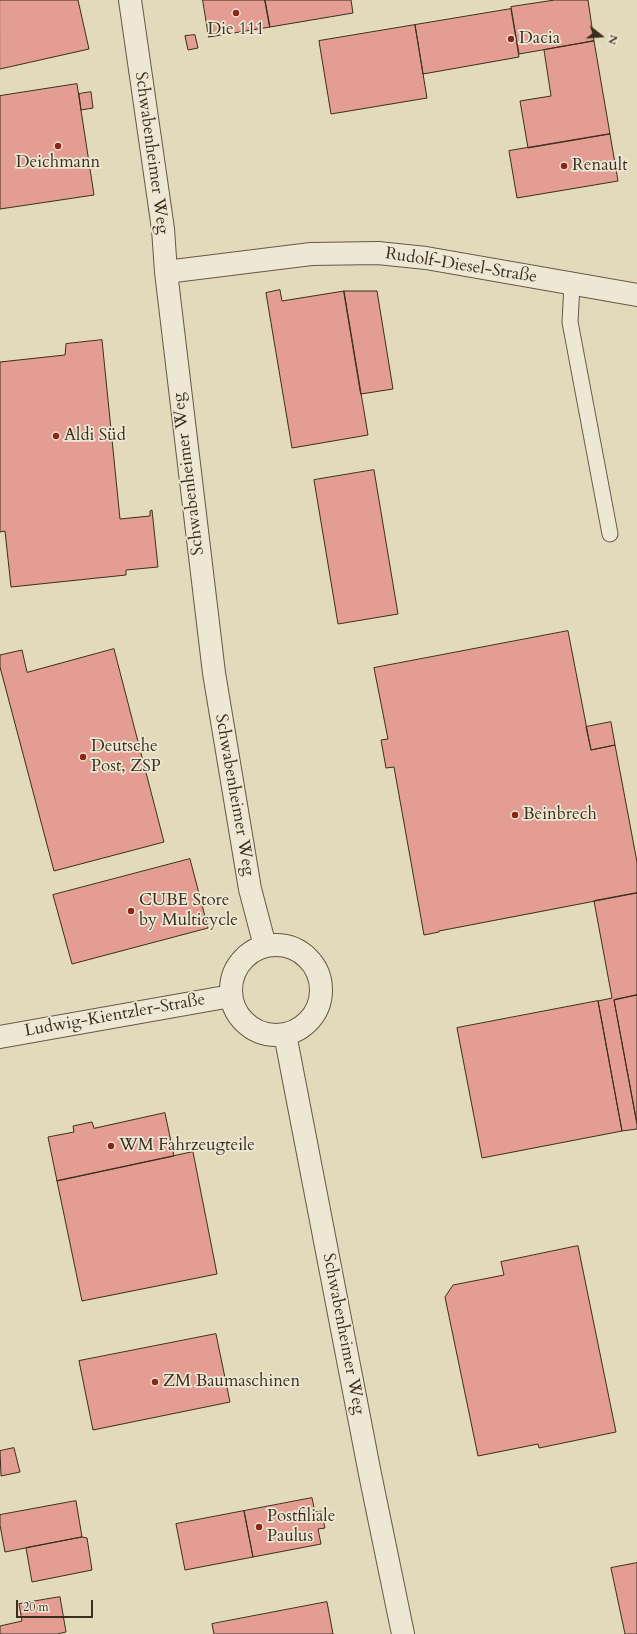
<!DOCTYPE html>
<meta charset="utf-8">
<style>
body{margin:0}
#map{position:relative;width:637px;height:1634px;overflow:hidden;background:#e3dabb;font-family:Cardo,serif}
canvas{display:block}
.north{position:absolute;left:581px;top:16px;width:40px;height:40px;-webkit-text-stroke:3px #ede7d3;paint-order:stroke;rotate:107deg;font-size:11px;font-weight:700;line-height:16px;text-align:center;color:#3c2e1e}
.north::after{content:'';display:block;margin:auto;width:14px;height:18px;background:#3c2e1e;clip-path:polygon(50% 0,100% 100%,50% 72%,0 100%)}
.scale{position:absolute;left:16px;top:1600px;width:77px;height:18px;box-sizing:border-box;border:2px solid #3c2e1e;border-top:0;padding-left:5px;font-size:12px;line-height:14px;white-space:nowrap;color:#3c2e1e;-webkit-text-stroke:3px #ede7d3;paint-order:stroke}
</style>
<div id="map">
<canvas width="637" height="1634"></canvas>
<div class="north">N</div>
<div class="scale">20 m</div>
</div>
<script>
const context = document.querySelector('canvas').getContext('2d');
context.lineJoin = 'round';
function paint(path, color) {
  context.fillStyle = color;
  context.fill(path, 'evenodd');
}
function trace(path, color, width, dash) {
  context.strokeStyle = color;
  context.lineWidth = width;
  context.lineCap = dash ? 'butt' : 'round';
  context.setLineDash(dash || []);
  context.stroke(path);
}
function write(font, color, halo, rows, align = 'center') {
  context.font = font + ' Cardo,serif';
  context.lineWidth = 3.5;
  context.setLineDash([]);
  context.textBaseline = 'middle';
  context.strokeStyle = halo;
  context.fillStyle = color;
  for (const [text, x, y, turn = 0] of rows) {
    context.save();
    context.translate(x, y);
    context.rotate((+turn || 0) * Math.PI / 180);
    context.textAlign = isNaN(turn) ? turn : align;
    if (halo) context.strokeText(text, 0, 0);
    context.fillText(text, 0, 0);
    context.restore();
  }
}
const building = new Path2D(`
 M 0,0 L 78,0 L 89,49 L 0,69 Z
 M 203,0 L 265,0 L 270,27 L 209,37 Z
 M 265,0 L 351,0 L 353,13 L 270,27 Z
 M 555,0 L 588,0 L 594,41 L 519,54 L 511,7 Z
 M 511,9 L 519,57 L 423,74 L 415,25 Z
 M 415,25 L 427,98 L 331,114 L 319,41 Z
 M 195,35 L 198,48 L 188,50 L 185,36 Z
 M 594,41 L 610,134 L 528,148 L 520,101 L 551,96 L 544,50 Z
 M 77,84 L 94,195 L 0,209 L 0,96 Z
 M 91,92 L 93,108 L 81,110 L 79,94 Z
 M 610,134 L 618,181 L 517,198 L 509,151 Z
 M 280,290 L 282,301 L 344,291 L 368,435 L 292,448 L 266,293 Z
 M 344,291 L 377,291 L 393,389 L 361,394 Z
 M 102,340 L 120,519 L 150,516 L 150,511 L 152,510 L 158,567 L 126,570 L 126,575 L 11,587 L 5,531 L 0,532 L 0,362 L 65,355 L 66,344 Z
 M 374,470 L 398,614 L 338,624 L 314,480 Z
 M 568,631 L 591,750 L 615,745 L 637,862 L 637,893 L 439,931 L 439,932 L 424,935 L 394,767 L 386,768 L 381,740 L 388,739 L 374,668 Z
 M 114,649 L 164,842 L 54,871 L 0,667 L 0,655 L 22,650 L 27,672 Z
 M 611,722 L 615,745 L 591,750 L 586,727 Z
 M 190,859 L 208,928 L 72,964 L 53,895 Z
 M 637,893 L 637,995 L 614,1000 L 637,1124 L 637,1129 L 622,1131 L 598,1001 L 612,998 L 594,901 Z
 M 637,995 L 637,1124 L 614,1000 Z
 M 598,1001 L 622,1131 L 482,1158 L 457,1028 Z
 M 165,1113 L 174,1156 L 57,1181 L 48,1137 L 74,1132 L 73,1126 L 92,1122 L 94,1128 Z
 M 193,1152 L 217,1274 L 82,1301 L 57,1181 Z
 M 578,1246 L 616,1432 L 539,1448 L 538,1444 L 478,1456 L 445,1297 L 453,1285 L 504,1275 L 501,1262 Z
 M 216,1334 L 230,1402 L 93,1430 L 79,1361 Z
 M 14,1448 L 20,1472 L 1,1476 L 0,1451 Z
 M 312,1498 L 315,1512 L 321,1511 L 325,1528 L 318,1529 L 321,1544 L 253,1557 L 244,1511 Z
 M 76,1501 L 82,1537 L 5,1552 L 0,1525 L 0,1515 Z
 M 244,1511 L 253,1557 L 185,1570 L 176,1524 Z
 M 82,1537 L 87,1538 L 92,1570 L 32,1582 L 26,1548 Z
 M 637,1563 L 637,1634 L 625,1634 L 611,1568 Z
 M 60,1597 L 66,1632 L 57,1634 L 0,1634 L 0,1626 L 22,1621 L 19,1604 Z
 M 327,1602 L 333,1634 L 214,1634 L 212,1624 Z`);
paint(building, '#e39d92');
trace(building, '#3c2e1e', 1);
const service = new Path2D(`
 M 572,284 L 570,322 L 610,534`);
const minor = new Path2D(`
 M 130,0 L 163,229 L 166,272 L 214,673 L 250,889 L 265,946
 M 166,272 L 311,254 L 378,253 L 426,258 L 637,295
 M231 990a45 45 0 1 1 90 0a45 45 0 1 1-90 0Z
 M 285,1034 L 370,1474 L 403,1634
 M 0,1037 L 231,996`);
trace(service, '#665945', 17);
trace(minor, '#665945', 24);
trace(service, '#ede7d3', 15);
trace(minor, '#ede7d3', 22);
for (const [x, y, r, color] of [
 [236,13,4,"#8f2418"],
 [511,39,4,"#8f2418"],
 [58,146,4,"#8f2418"],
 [564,166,4,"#8f2418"],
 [56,436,4,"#8f2418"],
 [83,757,4,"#8f2418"],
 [515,815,4,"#8f2418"],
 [131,911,4,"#8f2418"],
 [111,1146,4,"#8f2418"],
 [155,1382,4,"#8f2418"],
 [259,1527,4,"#8f2418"]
]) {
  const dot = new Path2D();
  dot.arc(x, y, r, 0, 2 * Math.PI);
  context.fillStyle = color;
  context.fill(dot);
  trace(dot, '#ede7d3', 1.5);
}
write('17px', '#3c2e1e', '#ede7d3', [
 ["Die 111",236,30,"center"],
 ["Dacia",519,39],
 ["Deichmann",58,163,"center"],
 ["Renault",572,166],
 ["Aldi Süd",64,436],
 ["Deutsche",91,747],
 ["Post, ZSP",91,767],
 ["Beinbrech",523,815],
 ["CUBE Store",139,901],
 ["by Multicycle",139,921],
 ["WM Fahrzeugteile",119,1146],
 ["ZM Baumaschinen",163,1382],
 ["Postfiliale",267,1517],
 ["Paulus",267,1537]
], 'left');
write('17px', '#3c2e1e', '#ede7d3', [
 ["Schwabenheimer Weg",151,153,82],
 ["Rudolf-Diesel-Straße",461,266,9],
 ["Schwabenheimer Weg",189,474,-97],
 ["Schwabenheimer Weg",234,795,80],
 ["Ludwig-Kientzler-Straße",115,1016,-10],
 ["Schwabenheimer Weg",343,1334,79]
]);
</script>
